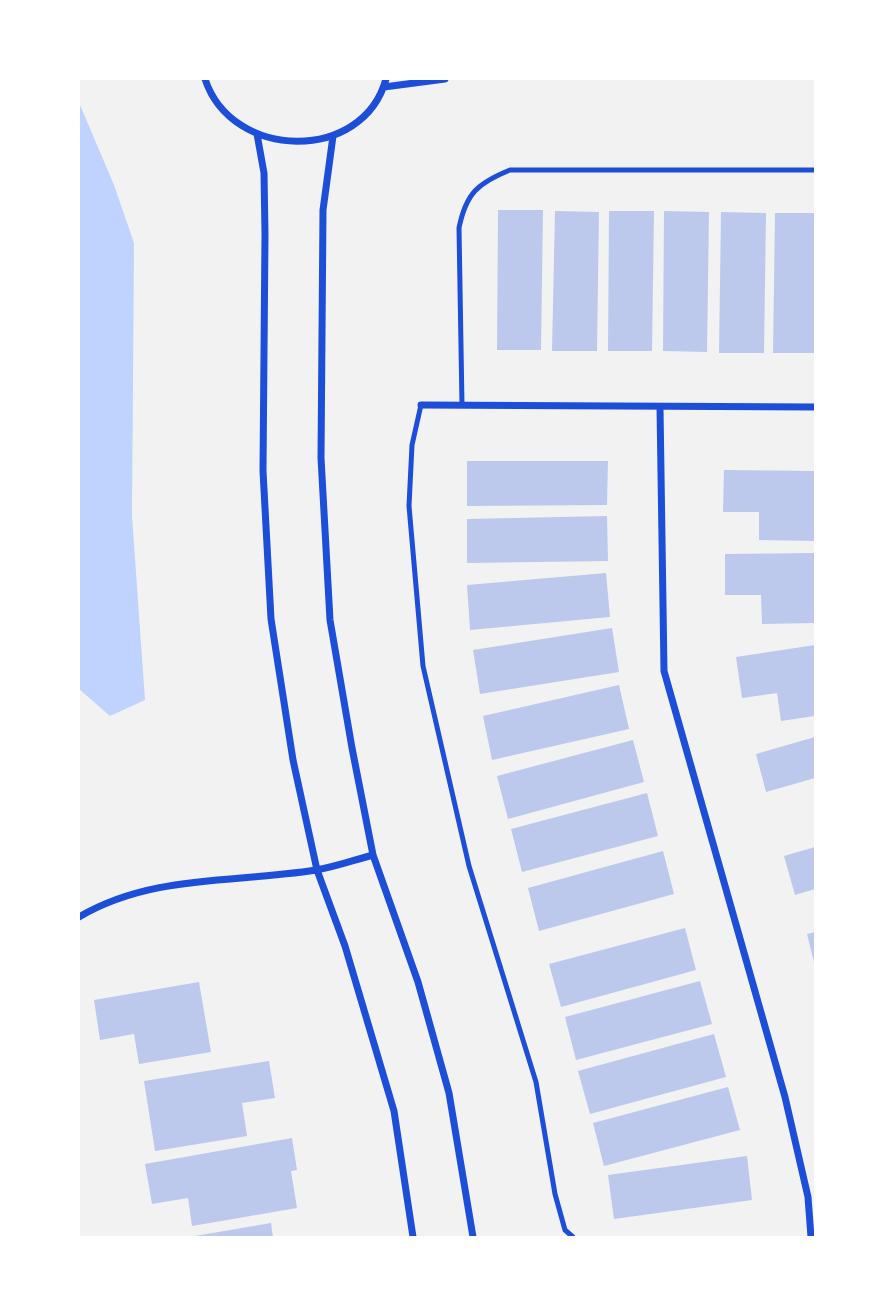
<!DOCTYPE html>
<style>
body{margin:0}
#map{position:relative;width:894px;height:1316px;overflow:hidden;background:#f2f2f2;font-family:Ubuntu,sans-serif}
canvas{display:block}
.frame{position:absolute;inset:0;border:80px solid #fff;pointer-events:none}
</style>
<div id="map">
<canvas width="894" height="1316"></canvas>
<div class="frame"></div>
</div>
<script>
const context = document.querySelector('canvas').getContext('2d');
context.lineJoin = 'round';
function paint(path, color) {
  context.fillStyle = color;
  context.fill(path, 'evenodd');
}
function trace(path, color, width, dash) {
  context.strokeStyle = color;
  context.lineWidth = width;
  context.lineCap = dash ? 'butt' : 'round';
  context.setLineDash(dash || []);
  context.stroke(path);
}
paint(new Path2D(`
 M 79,94 L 80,105 L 114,185 L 134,243 L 132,516 L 145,700 L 110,716 L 79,689 Z`), '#bfd3fe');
paint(new Path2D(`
 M 498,210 L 543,210 L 541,350 L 497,350 Z
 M 555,211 L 599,212 L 597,351 L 552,351 Z
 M 609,211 L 654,211 L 652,351 L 608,351 Z
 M 664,211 L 709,212 L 707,352 L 663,351 Z
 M 721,212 L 766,213 L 764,353 L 719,353 Z
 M 775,213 L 815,213 L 815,353 L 773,353 Z
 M 467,461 L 608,461 L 607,505 L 467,506 Z
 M 724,470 L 815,471 L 815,541 L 759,540 L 759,512 L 723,512 Z
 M 607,516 L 608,561 L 467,563 L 467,519 Z
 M 815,553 L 815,623 L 762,624 L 761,595 L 725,595 L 725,554 Z
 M 606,573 L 610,617 L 470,630 L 467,585 Z
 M 612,628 L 619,672 L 480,694 L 473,650 Z
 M 815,645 L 815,716 L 781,721 L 777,693 L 742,698 L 736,657 Z
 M 619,685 L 629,729 L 492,760 L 483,716 Z
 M 815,737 L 815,778 L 766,792 L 756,754 Z
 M 633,740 L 644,782 L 508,819 L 497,776 Z
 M 647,793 L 658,836 L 522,872 L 511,829 Z
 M 815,847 L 815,889 L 795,895 L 784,856 Z
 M 663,851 L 674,894 L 539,931 L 528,888 Z
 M 685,928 L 696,970 L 561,1007 L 549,964 Z
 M 815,932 L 815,962 L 814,962 L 807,934 Z
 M 700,981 L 712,1024 L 576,1060 L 565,1017 Z
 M 199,982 L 211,1052 L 139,1064 L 134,1034 L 100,1040 L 94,1000 Z
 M 714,1034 L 726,1077 L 590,1114 L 578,1071 Z
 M 269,1061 L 275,1098 L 242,1103 L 247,1136 L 155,1151 L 144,1081 Z
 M 728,1087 L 740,1130 L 604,1166 L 593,1123 Z
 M 292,1138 L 297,1170 L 291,1171 L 297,1208 L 192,1226 L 188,1198 L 152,1204 L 145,1164 Z
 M 747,1156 L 752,1200 L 614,1219 L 608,1175 Z
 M 271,1223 L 273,1237 L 195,1237 L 195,1236 Z`), '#bdc9ec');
trace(new Path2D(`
 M 421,405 L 412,445 L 409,506 L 423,666 L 469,866 L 536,1082 L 555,1194 L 565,1230 L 573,1237
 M 462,405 L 459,228 C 466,193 478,183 510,170 L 815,170`), '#1d4ed8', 5);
trace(new Path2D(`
 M 205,79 C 232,161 363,163 386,79
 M 384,87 L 445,79
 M 257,134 L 264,173 L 265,234 L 263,471 L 271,619 L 293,760 L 317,870 L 345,946 L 394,1111 L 413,1237
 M 333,136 L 323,210 L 321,458 L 330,620 L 352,748 L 373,855 L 418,982 L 449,1093 L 473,1237
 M 421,405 L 815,407
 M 660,407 L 664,671 L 785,1097 L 808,1197 L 811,1237
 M 79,917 C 152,874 235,883 316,870 C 335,867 354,860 373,855`), '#1d4ed8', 7);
</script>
